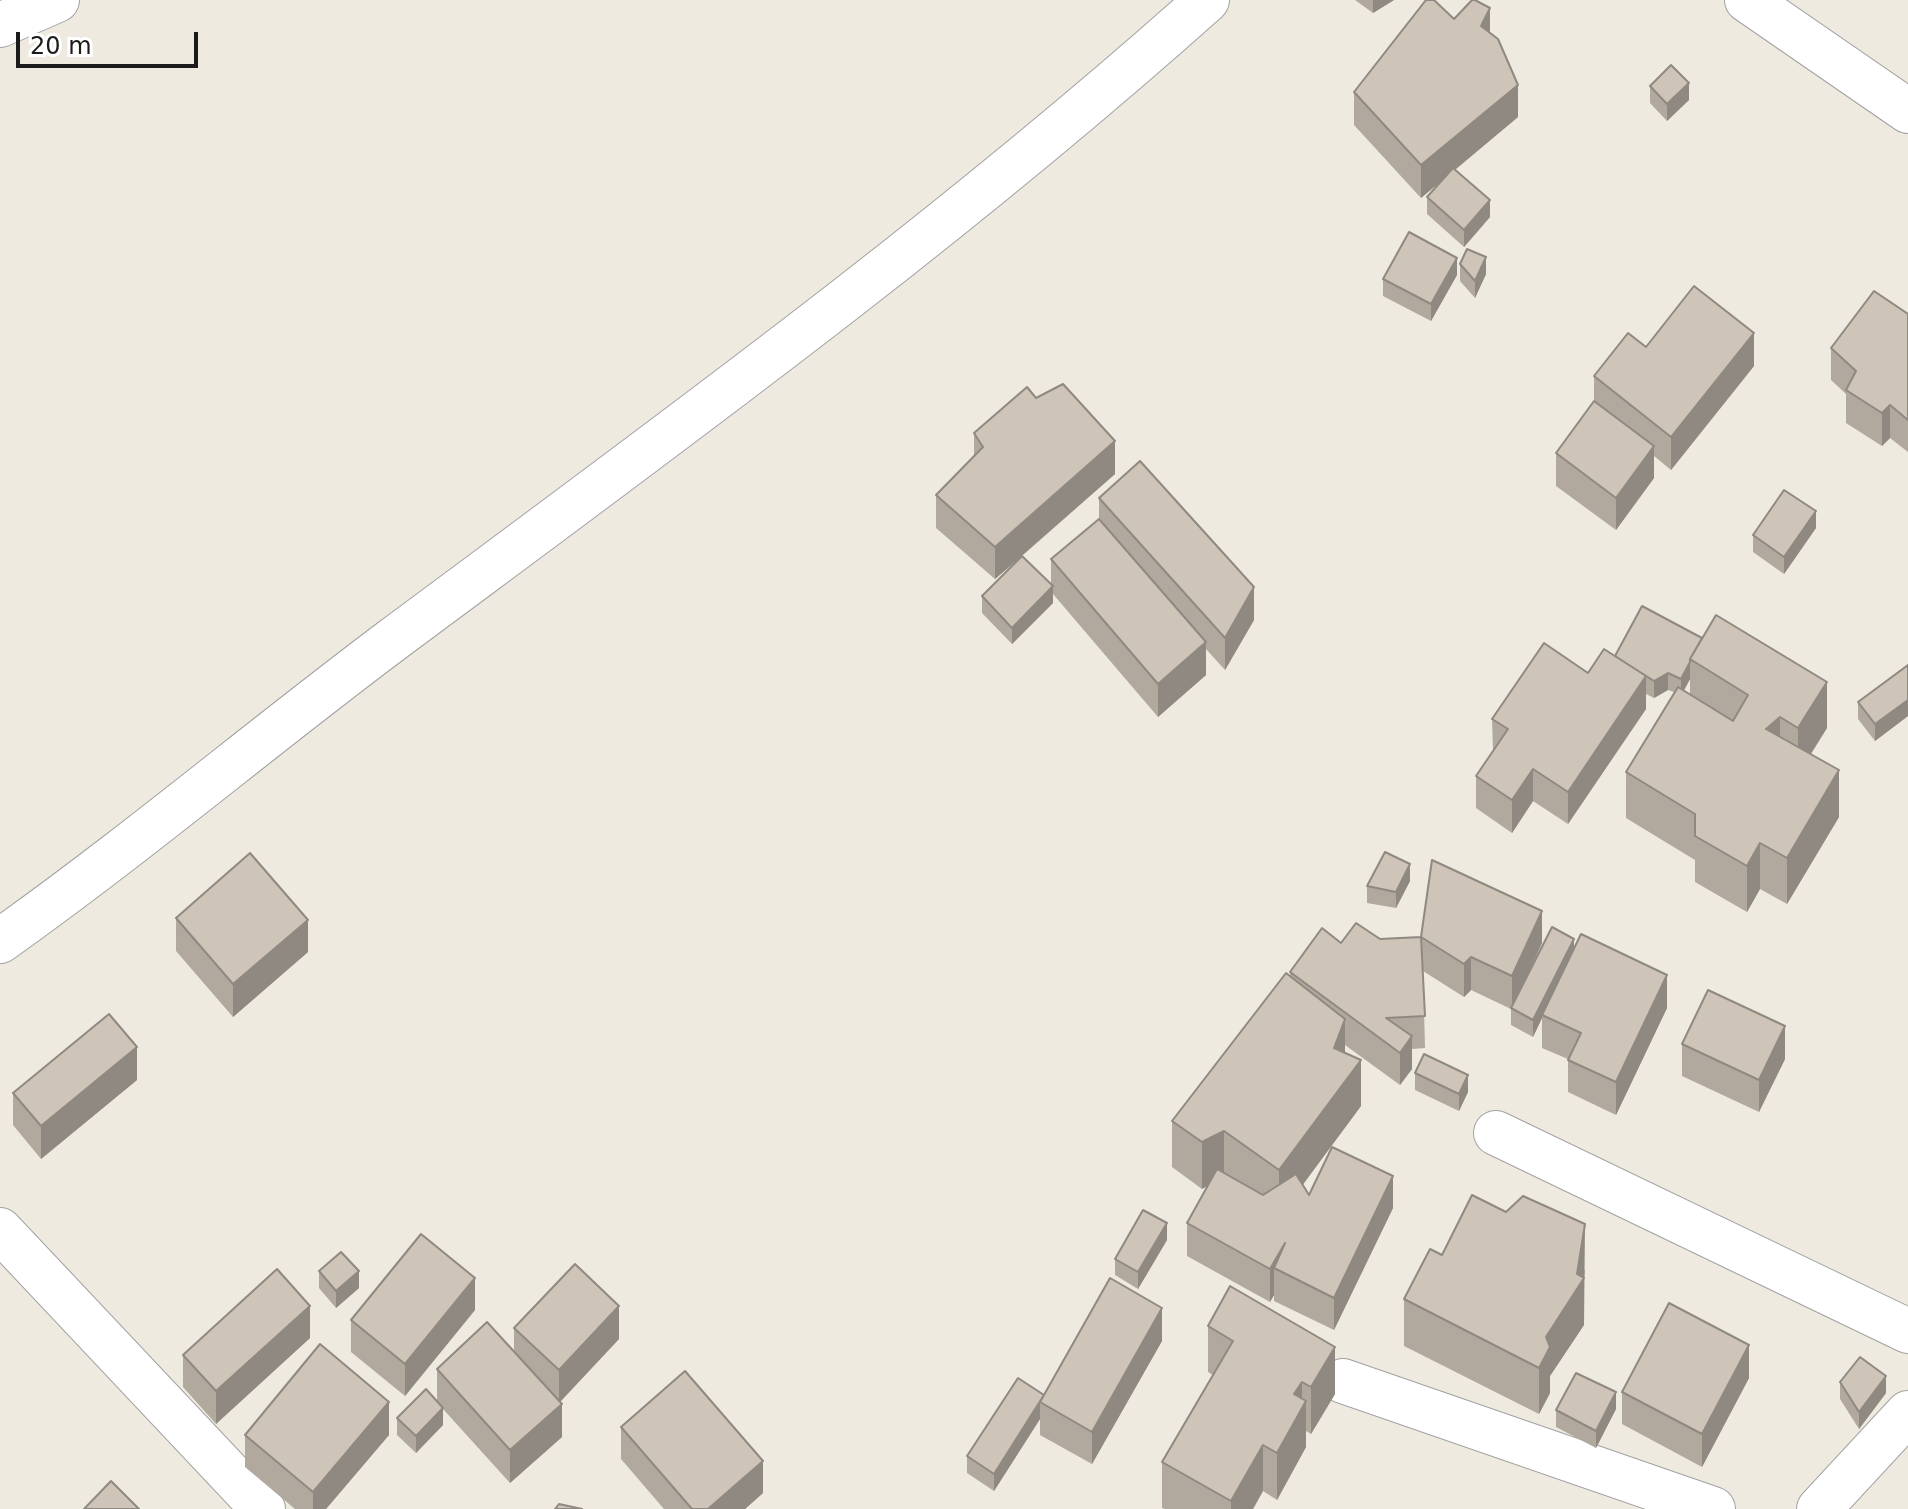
<!DOCTYPE html>
<style>
body{margin:0}
#map{position:relative;width:1908px;height:1509px;overflow:hidden;background:#eeeadf;font-family:"DejaVu Sans",sans-serif}
canvas{display:block}
.scale{position:absolute;left:16px;top:32px;width:182px;height:36px;box-sizing:border-box;border:4px solid #1b1b1b;border-top:0;padding-left:10px;font-size:24px;line-height:28px;white-space:nowrap;color:#1b1b1b;-webkit-text-stroke:6px #fff;paint-order:stroke}
</style>
<div id="map">
<canvas width="1908" height="1509"></canvas>
<div class="scale">20 m</div>
</div>
<script>
const context = document.querySelector('canvas').getContext('2d');
context.lineJoin = 'round';
function trace(path, color, width, dash) {
  context.strokeStyle = color;
  context.lineWidth = width;
  context.lineCap = dash ? 'butt' : 'round';
  context.setLineDash(dash || []);
  context.stroke(path);
}
function paint(path, color) {
  context.fillStyle = color;
  context.fill(path, 'evenodd');
}
const street = new Path2D(`
 M 1747,0 L 1908,111
 M 0,25 L 57,0
 M 0,941 C 134,846 259,740 391,641 C 668,435 949,231 1207,0
 M 1496,1133 L 1908,1331
 M 0,1230 L 263,1509
 M 1343,1381 L 1713,1509
 M 1819,1509 L 1908,1413`);
trace(street, '#a2a2a2', 46);
trace(street, '#fff', 44);
paint(new Path2D(`
 M 1355,0 L 1394,0 L 1373,13 Z
 M 1454,19 L 1490,33 L 1518,117 L 1455,170 L 1490,217 L 1464,247 L 1427,214 L 1427,197 L 1441,181 L 1421,198 L 1354,125 L 1354,92 Z
 M 1650,86 L 1689,100 L 1667,121 L 1650,103 Z
 M 1460,264 L 1486,274 L 1475,298 L 1460,281 Z
 M 1457,275 L 1431,321 L 1383,296 L 1383,279 Z
 M 1908,314 L 1908,452 L 1890,438 L 1882,446 L 1846,423 L 1846,394 L 1831,380 L 1831,348 Z
 M 1646,347 L 1754,366 L 1671,470 L 1654,456 L 1654,478 L 1616,530 L 1556,486 L 1556,453 L 1594,402 L 1594,376 Z
 M 1036,398 L 1115,474 L 1022,556 L 1051,584 L 1051,559 L 1099,519 L 1099,498 L 1254,620 L 1225,670 L 1206,649 L 1206,675 L 1158,717 L 1053,594 L 1053,603 L 1012,644 L 982,613 L 982,596 L 1018,560 L 995,579 L 936,528 L 936,495 L 974,456 L 974,433 Z
 M 1816,528 L 1784,574 L 1753,552 L 1753,535 Z
 M 1642,606 L 1827,728 L 1811,754 L 1839,817 L 1787,904 L 1760,889 L 1747,912 L 1695,882 L 1695,860 L 1626,818 L 1626,772 L 1674,692 L 1668,690 L 1654,698 L 1646,694 L 1646,709 L 1568,824 L 1533,801 L 1512,833 L 1476,808 L 1476,776 L 1493,751 L 1492,719 L 1588,673 L 1615,656 ZM 1690,679 L 1690,694 L 1684,691 Z
 M 1908,665 L 1908,716 L 1875,741 L 1858,719 L 1858,702 Z
 M 1410,881 L 1396,908 L 1367,903 L 1367,886 Z
 M 176,918 L 308,952 L 233,1017 L 176,951 Z
 M 1421,937 L 1542,943 L 1520,991 L 1574,949 L 1667,1008 L 1616,1115 L 1568,1092 L 1568,1059 L 1542,1048 L 1542,1018 L 1533,1037 L 1511,1025 L 1511,1009 L 1471,990 L 1464,997 L 1423,971 L 1425,1048 L 1412,1049 L 1412,1069 L 1400,1085 L 1345,1045 L 1345,1053 L 1361,1106 L 1302,1185 L 1309,1195 L 1393,1208 L 1334,1330 L 1274,1301 L 1274,1295 L 1270,1302 L 1187,1256 L 1187,1223 L 1208,1185 L 1202,1189 L 1172,1167 L 1172,1121 L 1290,976 L 1290,972 L 1341,943 Z
 M 1682,1044 L 1785,1059 L 1759,1112 L 1682,1076 Z
 M 1415,1073 L 1468,1092 L 1459,1111 L 1415,1090 Z
 M 137,1080 L 41,1159 L 13,1125 L 13,1093 Z
 M 1167,1240 L 1138,1289 L 1115,1275 L 1115,1259 Z
 M 1442,1255 L 1585,1270 L 1584,1278 L 1584,1325 L 1550,1376 L 1550,1393 L 1539,1414 L 1404,1346 L 1404,1299 Z
 M 319,1271 L 359,1288 L 336,1308 L 319,1288 Z
 M 475,1310 L 405,1396 L 351,1352 L 351,1320 Z
 M 1208,1326 L 1335,1394 L 1311,1434 L 1306,1431 L 1306,1447 L 1277,1500 L 1263,1491 L 1253,1509 L 1165,1509 L 1162,1508 L 1162,1462 L 1213,1375 L 1208,1372 Z
 M 514,1328 L 619,1339 L 560,1402 L 562,1437 L 510,1483 L 443,1409 L 443,1425 L 416,1453 L 397,1435 L 397,1418 L 437,1400 L 437,1369 L 514,1352 Z
 M 310,1338 L 216,1424 L 183,1387 L 183,1355 Z
 M 1162,1341 L 1092,1464 L 1040,1435 L 1040,1419 L 994,1491 L 967,1473 L 967,1456 L 1044,1395 Z
 M 1749,1378 L 1702,1467 L 1622,1424 L 1622,1392 Z
 M 1840,1382 L 1886,1393 L 1859,1429 L 1840,1399 Z
 M 1616,1409 L 1596,1448 L 1556,1427 L 1556,1410 Z
 M 621,1427 L 763,1493 L 745,1509 L 664,1509 L 621,1459 Z
 M 245,1435 L 389,1435 L 326,1509 L 295,1509 L 245,1467 Z`), '#b1a99e');
paint(new Path2D(`
 M 1373,0 L 1394,0 L 1373,13 Z
 M 1490,8 L 1490,41 L 1481,26 Z
 M 1689,83 L 1689,100 L 1667,121 L 1667,104 Z
 M 1518,85 L 1518,117 L 1421,198 L 1421,165 Z
 M 1490,200 L 1490,217 L 1464,247 L 1464,230 Z
 M 1486,257 L 1486,274 L 1475,298 L 1475,281 Z
 M 1457,258 L 1457,275 L 1431,321 L 1431,304 Z
 M 1754,333 L 1754,366 L 1671,470 L 1671,437 Z
 M 1890,405 L 1890,438 L 1882,446 L 1882,413 Z
 M 1115,441 L 1115,474 L 995,579 L 995,547 Z
 M 1654,446 L 1654,478 L 1616,530 L 1616,498 Z
 M 1816,511 L 1816,528 L 1784,574 L 1784,557 Z
 M 1053,586 L 1053,603 L 1012,644 L 1012,628 Z
 M 1254,587 L 1254,620 L 1225,670 L 1225,638 Z
 M 1206,642 L 1206,675 L 1158,717 L 1158,684 Z
 M 1690,662 L 1690,679 L 1681,695 L 1681,679 Z
 M 1668,673 L 1668,690 L 1654,698 L 1654,681 Z
 M 1646,676 L 1646,709 L 1568,824 L 1568,792 Z
 M 1827,682 L 1827,728 L 1798,774 L 1798,728 Z
 M 1908,700 L 1908,716 L 1875,741 L 1875,724 Z
 M 1780,717 L 1780,763 L 1766,729 Z
 M 1533,769 L 1533,801 L 1512,833 L 1512,800 Z
 M 1839,770 L 1839,817 L 1787,904 L 1787,858 Z
 M 1760,843 L 1760,889 L 1747,912 L 1747,866 Z
 M 1410,864 L 1410,881 L 1396,908 L 1396,892 Z
 M 1542,911 L 1542,943 L 1512,1009 L 1512,976 Z
 M 308,920 L 308,952 L 233,1017 L 233,984 Z
 M 1574,939 L 1574,956 L 1542,1015 L 1542,1018 L 1533,1037 L 1533,1020 Z
 M 1471,957 L 1471,990 L 1464,997 L 1464,964 Z
 M 1667,975 L 1667,1008 L 1616,1115 L 1616,1082 Z
 M 1345,1019 L 1345,1065 L 1334,1048 Z
 M 1785,1026 L 1785,1059 L 1759,1112 L 1759,1080 Z
 M 1412,1036 L 1412,1069 L 1400,1085 L 1400,1053 Z
 M 137,1047 L 137,1080 L 41,1159 L 41,1126 Z
 M 1361,1060 L 1361,1106 L 1279,1217 L 1279,1170 Z
 M 1468,1075 L 1468,1092 L 1459,1111 L 1459,1094 Z
 M 1224,1131 L 1224,1177 L 1202,1189 L 1202,1142 Z
 M 1393,1176 L 1393,1208 L 1334,1330 L 1334,1298 Z
 M 1167,1223 L 1167,1240 L 1138,1289 L 1138,1272 Z
 M 1585,1224 L 1584,1325 L 1550,1376 L 1550,1393 L 1539,1414 L 1539,1368 L 1546,1337 L 1577,1274 Z
 M 1285,1243 L 1274,1268 L 1274,1295 L 1270,1302 L 1270,1269 Z
 M 359,1271 L 359,1288 L 336,1308 L 336,1291 Z
 M 475,1278 L 475,1310 L 405,1396 L 405,1364 Z
 M 310,1306 L 310,1338 L 216,1424 L 216,1391 Z
 M 619,1306 L 619,1339 L 559,1403 L 559,1370 Z
 M 1162,1308 L 1162,1341 L 1092,1464 L 1092,1432 Z
 M 1749,1345 L 1749,1378 L 1702,1467 L 1702,1434 Z
 M 1335,1347 L 1335,1394 L 1311,1434 L 1311,1387 Z
 M 1886,1376 L 1886,1393 L 1859,1429 L 1859,1412 Z
 M 1302,1382 L 1302,1408 L 1306,1401 L 1306,1447 L 1277,1500 L 1277,1453 L 1294,1394 Z
 M 1616,1392 L 1616,1409 L 1596,1448 L 1596,1431 Z
 M 389,1402 L 389,1435 L 326,1509 L 313,1509 L 313,1492 Z
 M 1040,1402 L 1040,1419 L 994,1491 L 994,1474 Z
 M 562,1404 L 562,1437 L 510,1483 L 510,1450 Z
 M 443,1408 L 443,1425 L 416,1453 L 416,1436 Z
 M 1263,1445 L 1263,1491 L 1253,1509 L 1231,1509 L 1231,1501 Z
 M 763,1461 L 763,1493 L 745,1509 L 708,1509 Z`), '#908981');
const building = new Path2D(`
 M 1426,0 L 1434,0 L 1454,19 L 1472,0 L 1475,0 L 1490,8 L 1481,26 L 1498,39 L 1518,85 L 1421,165 L 1354,92 Z
 M 1671,65 L 1689,83 L 1667,104 L 1650,86 Z
 M 1453,168 L 1490,200 L 1464,230 L 1427,197 Z
 M 1409,232 L 1457,258 L 1431,304 L 1383,279 Z
 M 1467,249 L 1486,257 L 1475,281 L 1460,264 Z
 M 1694,286 L 1754,333 L 1671,437 L 1594,376 L 1628,333 L 1646,347 Z
 M 1874,291 L 1908,314 L 1908,420 L 1890,405 L 1882,413 L 1846,390 L 1856,371 L 1831,348 Z
 M 1063,384 L 1115,441 L 995,547 L 936,495 L 983,447 L 974,433 L 1027,387 L 1036,398 Z
 M 1594,401 L 1654,446 L 1616,498 L 1556,453 Z
 M 1140,461 L 1254,587 L 1225,638 L 1099,498 Z
 M 1784,490 L 1816,511 L 1784,557 L 1753,535 Z
 M 1099,519 L 1206,642 L 1158,684 L 1051,559 Z
 M 1022,556 L 1053,586 L 1012,628 L 982,596 Z
 M 1642,606 L 1702,638 L 1690,659 L 1690,662 L 1681,679 L 1668,673 L 1654,681 L 1615,656 Z
 M 1716,615 L 1827,682 L 1798,728 L 1780,717 L 1766,729 L 1839,770 L 1787,858 L 1760,843 L 1747,866 L 1695,836 L 1695,814 L 1626,772 L 1678,687 L 1733,721 L 1748,695 L 1690,659 Z
 M 1544,643 L 1588,673 L 1604,649 L 1646,676 L 1568,792 L 1533,769 L 1512,800 L 1476,776 L 1508,729 L 1492,719 Z
 M 1908,665 L 1908,700 L 1875,724 L 1858,702 Z
 M 1385,852 L 1410,864 L 1396,892 L 1367,886 Z
 M 250,853 L 308,920 L 233,984 L 176,918 Z
 M 1432,860 L 1542,911 L 1512,976 L 1471,957 L 1464,964 L 1421,937 L 1425,1016 L 1386,1018 L 1412,1036 L 1400,1053 L 1290,972 L 1322,928 L 1341,943 L 1356,923 L 1380,939 L 1421,937 Z
 M 1552,927 L 1574,939 L 1533,1020 L 1511,1008 Z
 M 1581,934 L 1667,975 L 1616,1082 L 1568,1060 L 1581,1033 L 1542,1015 Z
 M 1286,973 L 1345,1019 L 1334,1048 L 1361,1060 L 1279,1170 L 1224,1131 L 1202,1142 L 1172,1121 Z
 M 1708,990 L 1785,1026 L 1759,1080 L 1682,1044 Z
 M 109,1014 L 137,1047 L 41,1126 L 13,1093 Z
 M 1424,1054 L 1468,1075 L 1459,1094 L 1415,1073 Z
 M 1332,1147 L 1393,1176 L 1334,1298 L 1274,1268 L 1285,1243 L 1270,1269 L 1187,1223 L 1217,1169 L 1263,1195 L 1296,1174 L 1309,1195 Z
 M 1472,1195 L 1506,1212 L 1523,1196 L 1585,1224 L 1577,1274 L 1584,1278 L 1546,1337 L 1550,1347 L 1539,1368 L 1404,1299 L 1430,1249 L 1442,1255 Z
 M 1143,1210 L 1167,1223 L 1138,1272 L 1115,1259 Z
 M 421,1234 L 475,1278 L 405,1364 L 351,1320 Z
 M 341,1252 L 359,1271 L 336,1291 L 319,1271 Z
 M 575,1264 L 619,1306 L 559,1370 L 514,1328 Z
 M 277,1269 L 310,1306 L 216,1391 L 183,1355 Z
 M 1110,1278 L 1162,1308 L 1092,1432 L 1040,1402 Z
 M 1230,1286 L 1335,1347 L 1311,1387 L 1302,1382 L 1294,1394 L 1306,1401 L 1277,1453 L 1263,1445 L 1231,1501 L 1162,1462 L 1233,1341 L 1208,1326 Z
 M 1669,1303 L 1749,1345 L 1702,1434 L 1622,1392 Z
 M 487,1322 L 562,1404 L 510,1450 L 437,1369 Z
 M 320,1344 L 389,1402 L 313,1492 L 245,1435 Z
 M 1860,1357 L 1886,1376 L 1859,1412 L 1840,1382 Z
 M 685,1371 L 763,1461 L 708,1509 L 692,1509 L 621,1427 Z
 M 1576,1373 L 1616,1392 L 1596,1431 L 1556,1410 Z
 M 1018,1378 L 1044,1395 L 994,1474 L 967,1456 Z
 M 426,1389 L 443,1408 L 416,1436 L 397,1418 Z
 M 111,1481 L 139,1509 L 84,1509 Z
 M 559,1504 L 582,1509 L 555,1509 Z`);
paint(building, '#cec4b8');
trace(building, '#908981', 2);
</script>
